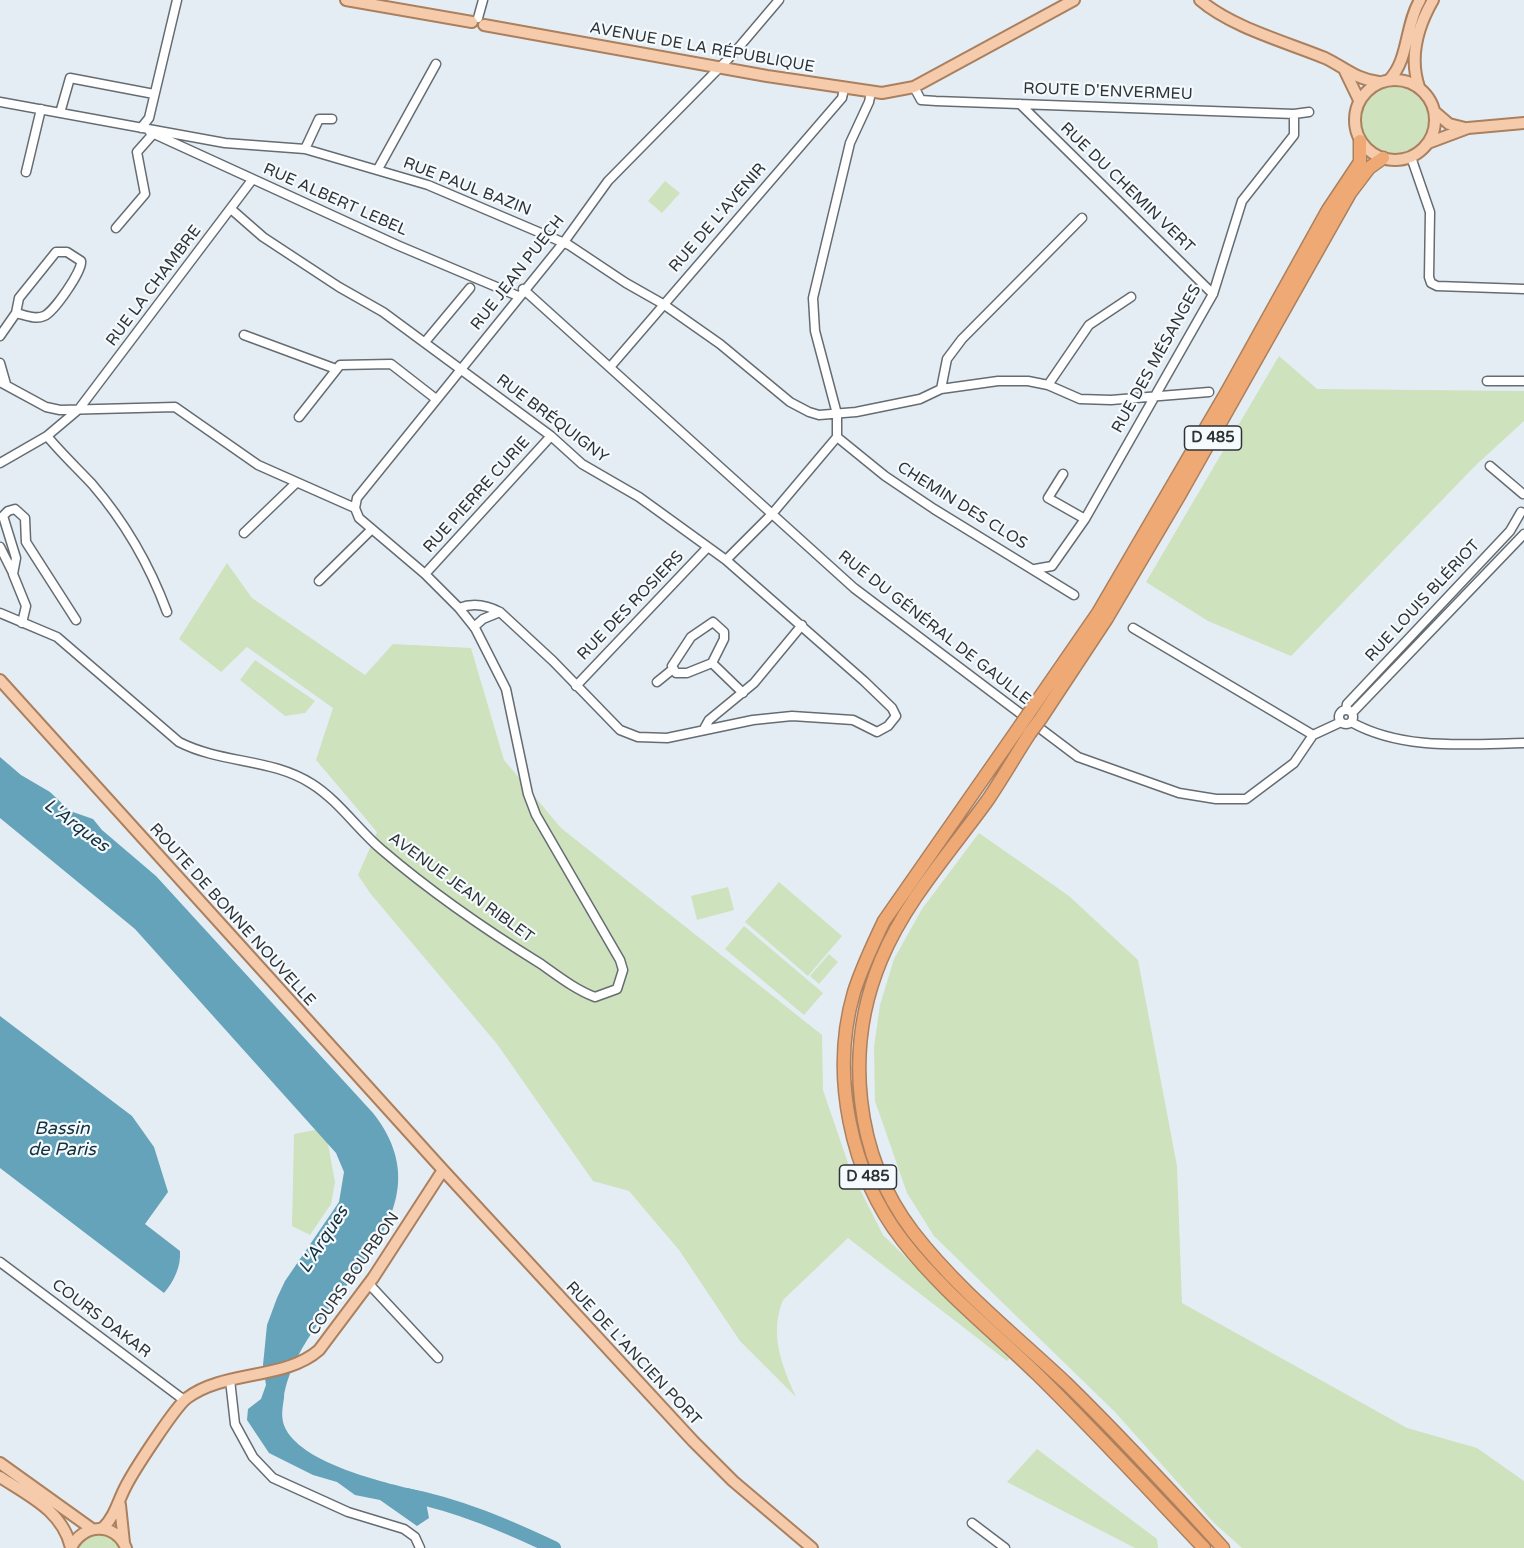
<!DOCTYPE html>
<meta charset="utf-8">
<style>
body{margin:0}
canvas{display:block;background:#e4edf4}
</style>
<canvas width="1524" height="1548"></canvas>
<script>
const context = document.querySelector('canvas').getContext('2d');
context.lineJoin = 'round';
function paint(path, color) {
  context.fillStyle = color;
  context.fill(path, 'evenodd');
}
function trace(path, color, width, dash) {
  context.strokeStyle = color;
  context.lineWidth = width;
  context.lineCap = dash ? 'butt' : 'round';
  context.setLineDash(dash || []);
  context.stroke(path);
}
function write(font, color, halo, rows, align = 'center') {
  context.font = font + ' "Varela Round",sans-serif';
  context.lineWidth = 4.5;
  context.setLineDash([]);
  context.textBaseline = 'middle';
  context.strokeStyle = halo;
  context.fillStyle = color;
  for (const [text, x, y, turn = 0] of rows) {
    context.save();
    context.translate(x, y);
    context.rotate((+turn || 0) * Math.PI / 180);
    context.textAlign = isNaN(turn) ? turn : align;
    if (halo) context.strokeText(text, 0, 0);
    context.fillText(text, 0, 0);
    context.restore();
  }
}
paint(new Path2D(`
 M1360 120a35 35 0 1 1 70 0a35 35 0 1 1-70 0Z
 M 665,181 L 680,193 L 662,213 L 648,201 Z
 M 1279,356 L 1317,389 L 1524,391 L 1524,421 L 1475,466 L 1291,656 L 1208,621 L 1146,582 Z
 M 227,563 L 252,598 L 365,675 L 393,644 L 471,648 L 504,760 L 561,828 L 822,1035 L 823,1090 L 851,1172 L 883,1235 L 1009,1359 L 1007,1361 L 848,1238 L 783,1300 C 769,1334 782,1366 796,1397 L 740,1341 L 679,1250 L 629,1191 L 593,1181 L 497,1044 L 370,893 L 358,875 L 377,832 L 316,760 L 333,708 L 247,647 L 221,672 L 179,639 Z
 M 255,660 L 315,701 L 305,713 L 285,716 L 240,680 Z
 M 979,833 L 1069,896 L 1138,960 L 1177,1166 L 1182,1303 L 1407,1428 L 1477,1448 L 1524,1481 L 1524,1548 L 1242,1548 L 1213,1522 L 1115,1412 L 934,1236 L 907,1193 L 875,1101 L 874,1047 L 880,1005 L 894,959 L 922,909 Z
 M 779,882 L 842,936 L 808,976 L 745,922 Z
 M 728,887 L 734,910 L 697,920 L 691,896 Z
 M 744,926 L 823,993 L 804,1015 L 725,949 Z
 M 829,954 L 838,962 L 819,984 L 810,976 Z
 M 325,1128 L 335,1182 L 331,1204 L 310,1235 L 292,1226 L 294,1134 Z
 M 1037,1449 L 1157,1539 L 1158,1548 L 1135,1548 L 1007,1482 Z
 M 102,1534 L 112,1537 L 121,1548 L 78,1548 L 87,1537 Z`), '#cee2bd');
paint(new Path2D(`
 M 0,757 L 21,775 L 50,792 L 70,811 L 93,819 L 102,830 L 156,876 L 373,1113 C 459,1222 299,1298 284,1398 C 282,1411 280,1421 288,1433 C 311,1466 386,1483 424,1492 L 429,1518 L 417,1526 L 380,1500 L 355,1495 L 337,1482 L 313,1475 L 269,1453 L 247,1420 L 248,1409 L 261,1399 L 266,1385 L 263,1365 L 267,1325 L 277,1298 L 285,1281 L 339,1202 L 344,1172 L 336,1153 L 135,929 L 0,818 Z
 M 0,1016 L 132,1116 L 154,1147 L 168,1192 L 145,1224 L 180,1251 C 181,1267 174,1281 164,1293 L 0,1168 Z`), '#64a3b9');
trace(new Path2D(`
 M 407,1495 C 459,1505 507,1526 554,1548`), '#64a3b9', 14);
const minor = new Path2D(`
 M 478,18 L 483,0
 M 914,87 L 921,100 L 936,101 L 1294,114 L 1309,112
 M 0,102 L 225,143 L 305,149 L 428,185 L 569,245 L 626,283 L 663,304 L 720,344 L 790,402 L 809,412 L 819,415 L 856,412 L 920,399 L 941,389 L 998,381 L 1028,381 L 1048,385 L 1080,399 L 1111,400 L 1209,392
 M 1020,104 L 1213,294
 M 60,113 L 70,78 L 154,94
 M 141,128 L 149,118 L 177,0
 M 150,132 L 397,245 L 518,296
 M 305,149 L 319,119 L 332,119
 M 1411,157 L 1430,212 L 1429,277 L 1431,283 L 1437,286 L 1524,289
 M 378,169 L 436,64
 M 26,172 L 41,109
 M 231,209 L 263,237 L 339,287 L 383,312 L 551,436 L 582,464 L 639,497 L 726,560 L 864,681 L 892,708 L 896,716 L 888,726 L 877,732 L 853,720 L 792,716 L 753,720 L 667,738 L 638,737 L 620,730 L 553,661 L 500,612 C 487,605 474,602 459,608
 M 116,228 L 145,194 L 137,152 L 153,134
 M 523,289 L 854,588 L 1078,757 L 1179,793 L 1216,799 L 1246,799 L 1294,763 L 1313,735
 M 244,335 L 336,369
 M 0,336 L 16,313 L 19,298 L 56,252 L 67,252 L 81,261 C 83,270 54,312 44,316 C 35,320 25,315 16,313
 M 425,342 L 470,288
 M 0,363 L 6,384
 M 611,366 L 842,98 L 844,89
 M 1487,381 L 1524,381
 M 0,382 L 46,407 L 60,410 L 175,407 L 258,465 L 355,508 L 359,518 L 425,574 L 459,608 L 475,628 L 506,689 L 528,794 L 536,815 L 620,960 L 623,970 L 617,989 L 595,997 C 576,990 558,976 541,964 C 486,930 431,892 382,850 C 358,830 339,801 312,784 C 272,758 222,764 179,742 L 57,637 L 0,613
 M 1048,385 L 1089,325 L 1131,297
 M 941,389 L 947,359 L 962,339 L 1082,218
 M 299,417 L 340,365 L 391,364 L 436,399
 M 47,436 C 61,453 77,468 92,484 C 124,521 150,566 167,612
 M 837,437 L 885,476 L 934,509 L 1074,595
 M 0,463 L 47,436 L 79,409 L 252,180
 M 1490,466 L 1523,494
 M 1063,474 L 1048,498 L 1085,519
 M 355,508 L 357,498 L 564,242 L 608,181 L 734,53 L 779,0
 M 244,533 L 296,483
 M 0,547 L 13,573
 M 726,560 L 772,514 L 837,437 L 837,414 L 815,331 L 813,298 L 850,143 L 869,102 L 871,92
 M 1035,569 L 1052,566 L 1085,519 L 1213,294 L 1242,201 L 1294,135 L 1294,114
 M 425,574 L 551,436
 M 319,581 L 372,529
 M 22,623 L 26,606 L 13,574 L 16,558 L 3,516 L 8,511 L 15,509 L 25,518 L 26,542 L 76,620
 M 474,627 L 483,619 L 500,612
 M 1133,628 L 1313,735
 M 712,663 L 687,673 L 676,673 L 672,666 L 691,637 L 713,622 L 724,632 L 724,639 L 712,663 L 743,693
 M 657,682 L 673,669
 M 576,686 L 708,547
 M1339 717a7 7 0 1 1 14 0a7 7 0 1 1-14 0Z
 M 1346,710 L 1347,704 L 1510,531 L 1521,512
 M 1352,713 L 1524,534
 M 1351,722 C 1403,751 1467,744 1524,743
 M 704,729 L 709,720 L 754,683 L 802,625
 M 1313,735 L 1341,722
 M 0,1262 L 184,1400
 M 369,1284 L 438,1358
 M 230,1380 L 235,1424 L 253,1457 L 273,1478 L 348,1512 L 404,1529 L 415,1537 L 420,1548
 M 972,1523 L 1005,1548`);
const major = new Path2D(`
 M 346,0 L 472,22
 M 1200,0 C 1231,27 1286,42 1325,58 C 1344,67 1357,80 1379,82
 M 484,25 L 767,76 L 882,93 L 914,87 L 1074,0
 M 1345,71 L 1359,100
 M1355 120a40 40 0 1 1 80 0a40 40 0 1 1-80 0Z
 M 1389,80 C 1409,60 1405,25 1420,0
 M 1419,87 C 1409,57 1418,26 1433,0
 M 1435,112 L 1449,124 L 1465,128
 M 1428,143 L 1468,128 L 1524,123
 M 0,680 L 443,1170 L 693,1441 L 733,1481 L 812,1548
 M 0,1463 L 92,1529
 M 0,1477 C 29,1496 63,1511 71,1548
 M 120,1505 L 124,1543
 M 103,1528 C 116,1515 118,1500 127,1484 C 135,1469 175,1407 187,1398 C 224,1370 285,1380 319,1350 L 373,1278 L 443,1170
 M 71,1548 C 82,1523 116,1522 126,1548`);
const highway = new Path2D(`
 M 1031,710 L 1098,613 L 1228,390 L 1328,210 L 1360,162 L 1360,141
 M 1041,718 L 1107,618 L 1179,496 L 1350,193 L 1369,168 L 1383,158
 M 1020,726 L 884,921 C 873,944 862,967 854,992 C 830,1074 850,1173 903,1241 C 942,1291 993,1331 1038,1375 C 1095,1431 1149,1490 1204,1548
 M 1030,733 C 1015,756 1002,779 987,801 C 950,852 905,902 881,960 C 844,1048 854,1155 913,1232 C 957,1289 1015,1335 1067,1384 C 1121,1437 1172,1492 1223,1548`);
trace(minor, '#656d72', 11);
trace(major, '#ab805f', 14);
trace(highway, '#ab805f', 15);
trace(minor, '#fff', 8);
trace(major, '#f5cbac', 10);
trace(highway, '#eea975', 12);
const highwayBridge = new Path2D(`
 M 1020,726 L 1031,710
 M 1030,733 L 1041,718`);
trace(highwayBridge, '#ab805f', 15, []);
trace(highwayBridge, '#eea975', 12);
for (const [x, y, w] of [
 [1213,438,57],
 [868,1177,57]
]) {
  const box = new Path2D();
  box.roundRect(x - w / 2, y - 12, w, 24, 4.5);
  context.fillStyle = '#f5fafe';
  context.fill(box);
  trace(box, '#2f3335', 1.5);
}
write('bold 15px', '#2f3335', null, [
 ["D 485",1213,438],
 ["D 485",868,1177]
]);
write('16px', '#2f3335', '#f5fafe', [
 ["AVENUE DE LA RÉPUBLIQUE",702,48,10],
 ["ROUTE D'ENVERMEU",1108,92,2],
 ["RUE PAUL BAZIN",467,187,21],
 ["RUE DU CHEMIN VERT",1127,188,44],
 ["RUE ALBERT LEBEL",335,200,24],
 ["RUE DE L'AVENIR",718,218,-49],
 ["RUE JEAN PUECH",518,273,-52],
 ["RUE LA CHAMBRE",154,286,-53],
 ["RUE DES MÉSANGES",1157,359,-61],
 ["RUE BRÉQUIGNY",552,419,37],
 ["RUE PIERRE CURIE",477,495,-48],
 ["CHEMIN DES CLOS",962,506,32],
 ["RUE LOUIS BLÉRIOT",1423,601,-47],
 ["RUE DES ROSIERS",631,606,-46],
 ["RUE DU GÉNÉRAL DE GAULLE",934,628,38],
 ["AVENUE JEAN RIBLET",461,888,36],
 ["ROUTE DE BONNE NOUVELLE",232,915,48],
 ["COURS BOURBON",354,1274,-55],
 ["COURS DAKAR",101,1319,37],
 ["RUE DE L'ANCIEN PORT",633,1354,47]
]);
write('italic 18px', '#13323c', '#f5fafe', [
 ["L'Arques",76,826,37],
 ["Bassin",62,1129],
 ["de Paris",62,1150],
 ["L'Arques",324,1240,-57]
]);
</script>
